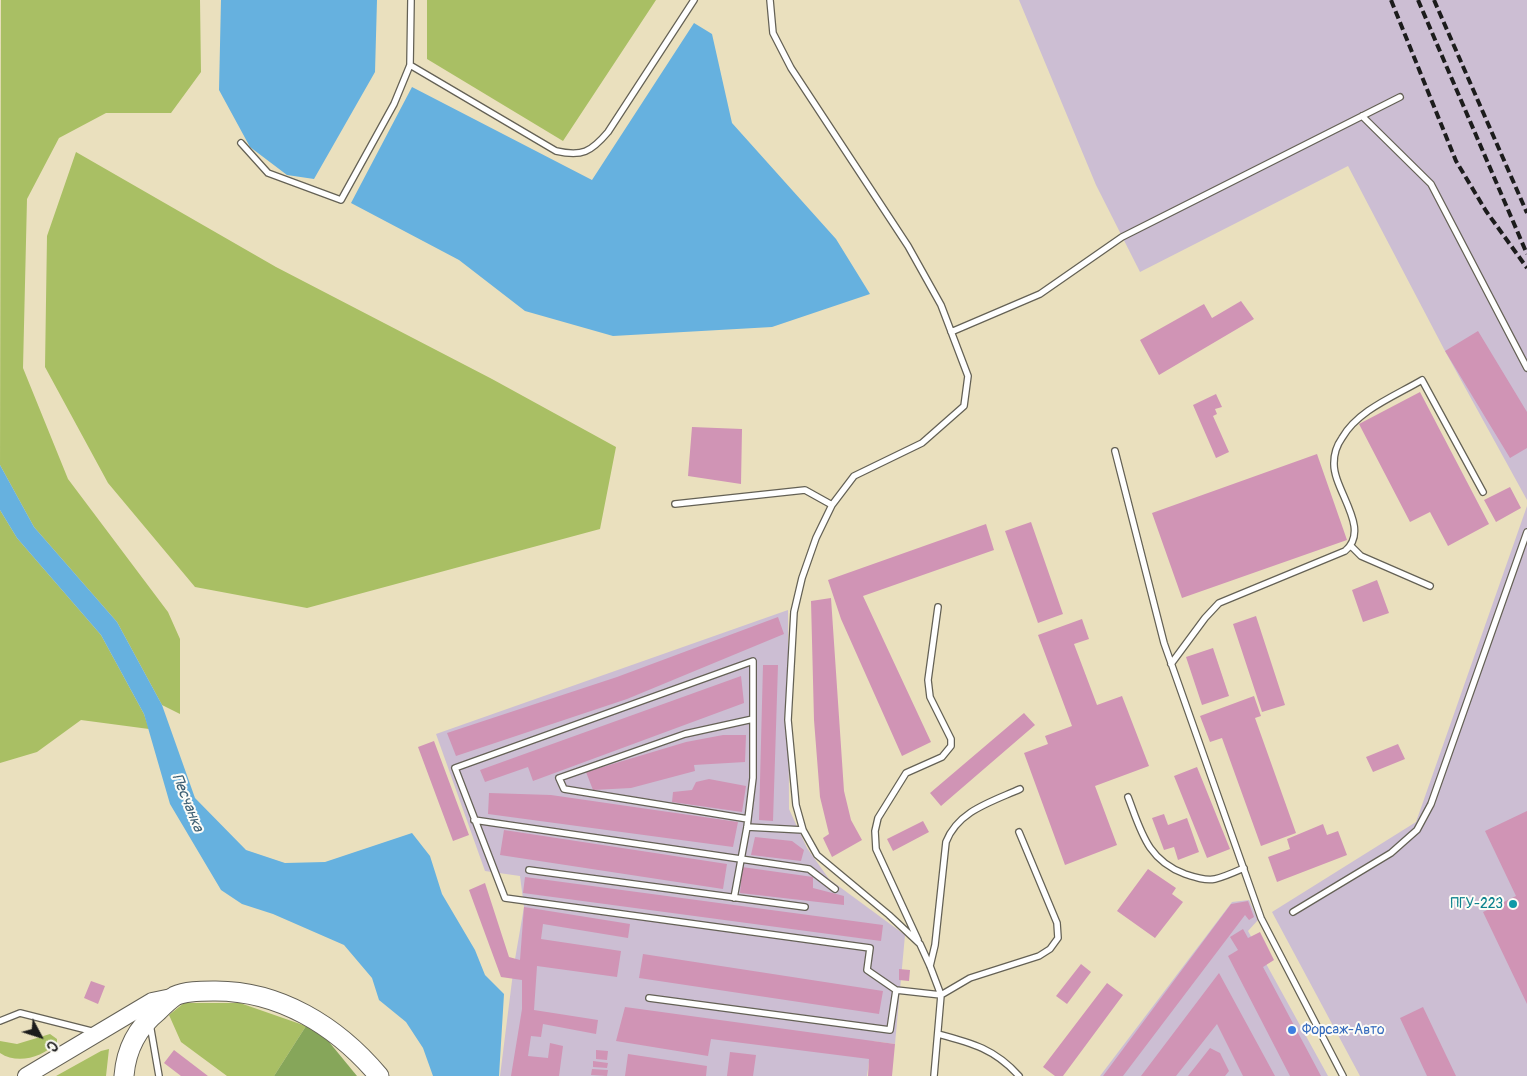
<!DOCTYPE html>
<meta charset="utf-8">
<style>
body{margin:0}
#map{position:relative;width:1527px;height:1076px;overflow:hidden;background:#eae0be;font-family:Pangolin,sans-serif}
canvas{display:block}
.north{position:absolute;left:15px;top:1011px;width:50px;height:50px;-webkit-text-stroke:4px #fdfcf7;paint-order:stroke;rotate:130deg;font-size:14px;font-weight:700;line-height:20px;text-align:center;color:#1c1c1c}
.north::after{content:'';display:block;margin:auto;width:18px;height:22px;background:#1c1c1c;clip-path:polygon(50% 0,100% 100%,50% 72%,0 100%)}
</style>
<div id="map">
<canvas width="1527" height="1076"></canvas>
<div class="north">С</div>
</div>
<script>
const context = document.querySelector('canvas').getContext('2d');
context.lineJoin = 'round';
function paint(path, color) {
  context.fillStyle = color;
  context.fill(path, 'evenodd');
}
function trace(path, color, width, dash) {
  context.strokeStyle = color;
  context.lineWidth = width;
  context.lineCap = dash ? 'butt' : 'round';
  context.setLineDash(dash || []);
  context.stroke(path);
}
function write(font, color, halo, rows, align = 'center') {
  context.font = font + ' Pangolin,sans-serif';
  context.lineWidth = 4;
  context.setLineDash([]);
  context.textBaseline = 'middle';
  context.strokeStyle = halo;
  context.fillStyle = color;
  for (const [text, x, y, turn = 0] of rows) {
    context.save();
    context.translate(x, y);
    context.rotate((+turn || 0) * Math.PI / 180);
    context.textAlign = isNaN(turn) ? turn : align;
    if (halo) context.strokeText(text, 0, 0);
    context.fillText(text, 0, 0);
    context.restore();
  }
}
paint(new Path2D(`
 M 1019,0 L 1527,0 L 1527,500 L 1445,351 L 1348,166 L 1140,272 L 1096,185 Z
 M 1527,506 L 1527,1076 L 1360,1076 L 1272,912 L 1416,822 Z
 M 788,610 L 789,809 L 807,848 L 829,879 L 905,935 L 895,1044 L 872,1041 L 867,1076 L 500,1076 L 514,965 L 524,907 L 520,876 L 485,871 L 436,734 Z
 M 1249,900 L 1258,920 L 1248,931 L 1328,1076 L 1100,1076 L 1232,902 Z`), '#ccbed3');
paint(new Path2D(`
 M 1,0 L 200,0 L 201,72 L 171,113 L 106,113 L 59,138 L 27,199 L 23,368 L 68,479 L 168,612 L 180,639 L 180,714 L 162,705 L 117,622 L 34,527 L 0,465 Z
 M 427,0 L 656,0 L 563,141 L 427,59 Z
 M 76,152 L 276,267 L 492,379 L 616,447 L 600,529 L 307,608 L 195,587 L 108,483 L 45,367 L 47,236 Z
 M 0,510 L 17,538 L 101,635 L 144,714 L 149,729 L 81,720 L 37,752 L 0,763 Z
 M 184,1003 L 240,1003 L 306,1026 L 274,1076 L 227,1076 L 181,1042 L 169,1015 Z
 M 50,1034 L 57,1039 L 57,1043 C 42,1057 18,1065 0,1053 L 0,1041 L 17,1044 Z
 M 109,1049 L 106,1076 L 56,1076 L 101,1051 Z`), '#a9bf64');
paint(new Path2D(`
 M 306,1026 L 325,1037 L 357,1076 L 274,1076 Z`), '#86a65a');
paint(new Path2D(`
 M 221,0 L 377,0 L 375,72 L 314,179 L 287,175 L 250,147 L 219,90 Z
 M 694,23 L 712,34 L 732,123 L 836,239 L 870,294 L 772,327 L 613,336 L 525,311 L 459,260 L 351,203 L 412,87 L 592,180 Z
 M 0,465 L 34,527 L 117,622 L 162,705 L 195,798 L 246,850 L 285,863 L 325,862 L 412,833 L 430,856 L 442,894 L 475,950 L 485,975 L 504,994 L 499,1076 L 433,1076 L 423,1048 L 406,1022 L 379,1000 L 372,978 L 344,945 L 273,914 L 242,904 L 221,890 L 170,804 L 144,714 L 101,635 L 17,538 L 0,510 Z`), '#66b1df');
paint(new Path2D(`
 M 1241,301 L 1254,319 L 1159,375 L 1140,340 L 1204,304 L 1212,318 Z
 M 1478,331 L 1527,412 L 1527,448 L 1510,458 L 1445,351 Z
 M 1420,392 L 1489,524 L 1448,546 L 1430,512 L 1410,522 L 1359,424 Z
 M 1216,394 L 1222,407 L 1215,409 L 1217,414 L 1213,416 L 1229,452 L 1216,458 L 1193,405 Z
 M 692,427 L 742,429 L 741,484 L 688,476 Z
 M 1317,454 L 1347,540 L 1182,598 L 1152,513 Z
 M 1510,487 L 1521,508 L 1496,522 L 1484,500 Z
 M 1031,522 L 1063,614 L 1038,623 L 1005,531 Z
 M 986,524 L 994,550 L 863,596 L 931,742 L 902,756 L 841,619 L 828,580 Z
 M 1377,580 L 1389,613 L 1363,622 L 1352,590 Z
 M 831,598 L 844,791 L 851,820 L 862,840 L 832,857 L 823,838 L 829,834 L 820,797 L 814,720 L 811,601 Z
 M 1256,616 L 1285,705 L 1262,712 L 1233,624 Z
 M 778,617 L 784,634 L 627,699 L 456,756 L 447,733 L 617,677 Z
 M 1082,619 L 1089,639 L 1074,644 L 1097,705 L 1122,696 L 1149,766 L 1095,786 L 1117,845 L 1065,865 L 1024,753 L 1048,744 L 1045,736 L 1072,726 L 1038,635 Z
 M 1213,648 L 1229,696 L 1202,705 L 1186,657 Z
 M 763,665 L 778,665 L 773,821 L 759,820 Z
 M 741,676 L 744,703 L 533,781 L 528,767 L 485,782 L 480,770 Z
 M 1254,696 L 1261,716 L 1255,718 L 1296,833 L 1261,846 L 1222,738 L 1210,742 L 1200,716 Z
 M 1024,713 L 1035,725 L 941,806 L 930,793 Z
 M 723,735 L 746,735 L 745,762 L 694,765 L 695,771 L 631,788 L 593,790 L 586,772 L 686,742 Z
 M 434,741 L 469,835 L 453,841 L 418,747 Z
 M 1398,744 L 1405,759 L 1373,772 L 1366,757 Z
 M 1197,767 L 1230,849 L 1207,858 L 1174,776 Z
 M 709,779 L 746,786 L 742,812 L 672,802 L 673,792 L 692,790 L 696,782 Z
 M 489,793 L 551,795 L 738,822 L 733,847 L 488,814 Z
 M 1527,811 L 1527,1004 L 1483,912 L 1516,896 L 1485,831 Z
 M 1164,814 L 1168,825 L 1187,818 L 1199,852 L 1178,860 L 1174,847 L 1164,850 L 1152,818 Z
 M 923,821 L 929,832 L 893,851 L 887,839 Z
 M 1323,824 L 1327,835 L 1338,831 L 1347,855 L 1277,882 L 1268,857 L 1290,849 L 1287,839 Z
 M 504,830 L 727,864 L 723,889 L 500,855 Z
 M 755,837 L 792,841 L 804,850 L 801,861 L 751,855 Z
 M 742,867 L 813,877 L 813,888 L 844,896 L 844,905 L 740,893 Z
 M 1148,869 L 1176,888 L 1172,894 L 1183,902 L 1155,938 L 1117,911 Z
 M 525,877 L 883,925 L 881,941 L 523,893 Z
 M 485,883 L 509,957 L 520,960 L 524,907 L 630,924 L 628,938 L 543,924 L 541,939 L 621,951 L 617,977 L 537,966 L 534,1010 L 598,1020 L 596,1034 L 543,1024 L 541,1037 L 531,1036 L 528,1056 L 548,1058 L 550,1043 L 563,1046 L 559,1076 L 511,1076 L 522,1009 L 522,980 L 501,977 L 469,890 Z
 M 1248,901 L 1254,917 L 1249,920 L 1245,915 L 1123,1076 L 1103,1076 L 1231,904 Z
 M 1243,929 L 1248,938 L 1260,932 L 1274,960 L 1263,967 L 1321,1076 L 1290,1076 L 1228,956 L 1238,950 L 1230,937 Z
 M 643,954 L 883,991 L 879,1014 L 639,978 Z
 M 1081,964 L 1091,972 L 1067,1004 L 1056,996 Z
 M 899,969 L 910,970 L 909,981 L 899,980 Z
 M 1219,973 L 1275,1076 L 1243,1076 L 1217,1024 L 1176,1076 L 1141,1076 Z
 M 91,981 L 105,986 L 98,1004 L 84,998 Z
 M 1107,983 L 1123,995 L 1063,1076 L 1055,1076 L 1043,1067 Z
 M 625,1007 L 895,1044 L 892,1076 L 868,1076 L 869,1059 L 711,1039 L 708,1056 L 616,1041 Z
 M 1423,1007 L 1456,1076 L 1427,1076 L 1400,1018 Z
 M 1210,1048 L 1220,1053 L 1229,1071 L 1225,1076 L 1188,1076 Z
 M 174,1050 L 208,1076 L 181,1076 L 164,1063 Z
 M 596,1050 L 608,1051 L 607,1060 L 596,1059 Z
 M 730,1052 L 756,1055 L 753,1076 L 727,1076 Z
 M 628,1054 L 707,1066 L 706,1076 L 625,1076 Z
 M 593,1061 L 608,1063 L 607,1068 L 593,1067 Z
 M 592,1069 L 608,1070 L 607,1076 L 591,1075 Z`), '#d094b5');
const service = new Path2D(`
 M 770,0 L 773,33 L 791,68 L 908,246 L 941,305 L 968,376 L 964,406 L 922,443 L 854,476 L 832,505 L 816,538 L 802,578 L 794,612 L 788,720 L 796,805 L 803,830 L 817,855 L 889,915 L 920,944 L 930,966 L 941,995 L 934,1076
 M 410,65 L 556,151 C 582,157 591,152 608,132 L 694,0
 M 1362,116 L 1431,184 L 1527,368
 M 241,143 L 268,173 L 341,200 L 394,104 L 410,65 L 411,0
 M 951,332 L 1040,294 L 1122,237 L 1400,97
 M 1115,451 L 1164,643 L 1261,918 L 1343,1076
 M 675,504 L 805,490 L 832,505
 M 1351,546 L 1361,556 L 1430,586
 M 1171,664 L 1205,618 L 1219,603 L 1345,551 C 1372,529 1333,490 1334,463 C 1334,454 1337,445 1342,438 C 1358,410 1395,396 1422,380 L 1483,492
 M 1128,797 C 1141,831 1147,860 1185,874 C 1194,877 1205,881 1215,879 C 1224,877 1235,872 1244,868
 M 748,819 L 564,789 L 559,778 L 685,734 L 753,719
 M 474,820 L 809,869 L 835,889
 M 747,827 L 803,830
 M 529,870 L 805,907
 M 1293,912 L 1391,853 L 1417,830 L 1431,804 L 1527,532
 M 918,940 L 876,849 L 875,831 L 878,818 L 906,773 L 942,757 L 951,746 L 951,739 L 930,697 L 928,680 L 938,607
 M 930,966 L 935,945 L 946,842 C 958,811 991,802 1020,789
 M 896,990 L 941,995 L 970,978 L 1039,956 L 1050,949 L 1058,938 L 1057,923 L 1019,832
 M 649,998 L 890,1030 L 896,990 L 867,970 L 870,948 L 505,898 L 455,768 L 753,661 L 753,778 L 747,827 L 734,898
 M 0,1021 L 20,1013 L 95,1032
 M 150,1024 L 159,1076
 M 938,1034 C 972,1043 995,1049 1019,1076`);
const secondary = new Path2D(`
 M 26,1076 L 152,1001 L 176,996`);
const trunk = new Path2D(`
 M 124,1076 C 126,1049 137,1028 158,1011 C 163,1006 169,1000 175,996 C 185,991 201,991 213,991 C 279,990 337,1026 379,1076`);
trace(service, '#646155', 8);
trace(secondary, '#646155', 18);
trace(trunk, '#646155', 21);
trace(service, '#fff', 5.5);
trace(secondary, '#fff', 16);
trace(trunk, '#fff', 19);
trace(new Path2D(`
 M 1391,0 L 1456,161 L 1486,211 L 1527,268
 M 1418,0 L 1527,254
 M 1434,0 L 1527,213`), '#1c1c1c', 4, [8, 4]);
for (const [x, y, r, color] of [
 [1513,904,5,"#0f9aa8"],
 [1292,1030,5,"#3f7fe0"]
]) {
  const dot = new Path2D();
  dot.arc(x, y, r, 0, 2 * Math.PI);
  context.fillStyle = color;
  context.fill(dot);
  trace(dot, '#fdfcf7', 2);
}
write('14px', '#0d838f', '#fdfcf7', [
 ["ПГУ-223",1503,904]
], 'right');
write('14px', '#366cbe', '#fdfcf7', [
 ["Форсаж-Авто",1302,1030]
], 'left');
write('italic 15px', '#3d5f74', '#fdfcf7', [
 ["Песчанка",187,803,68]
]);
</script>
